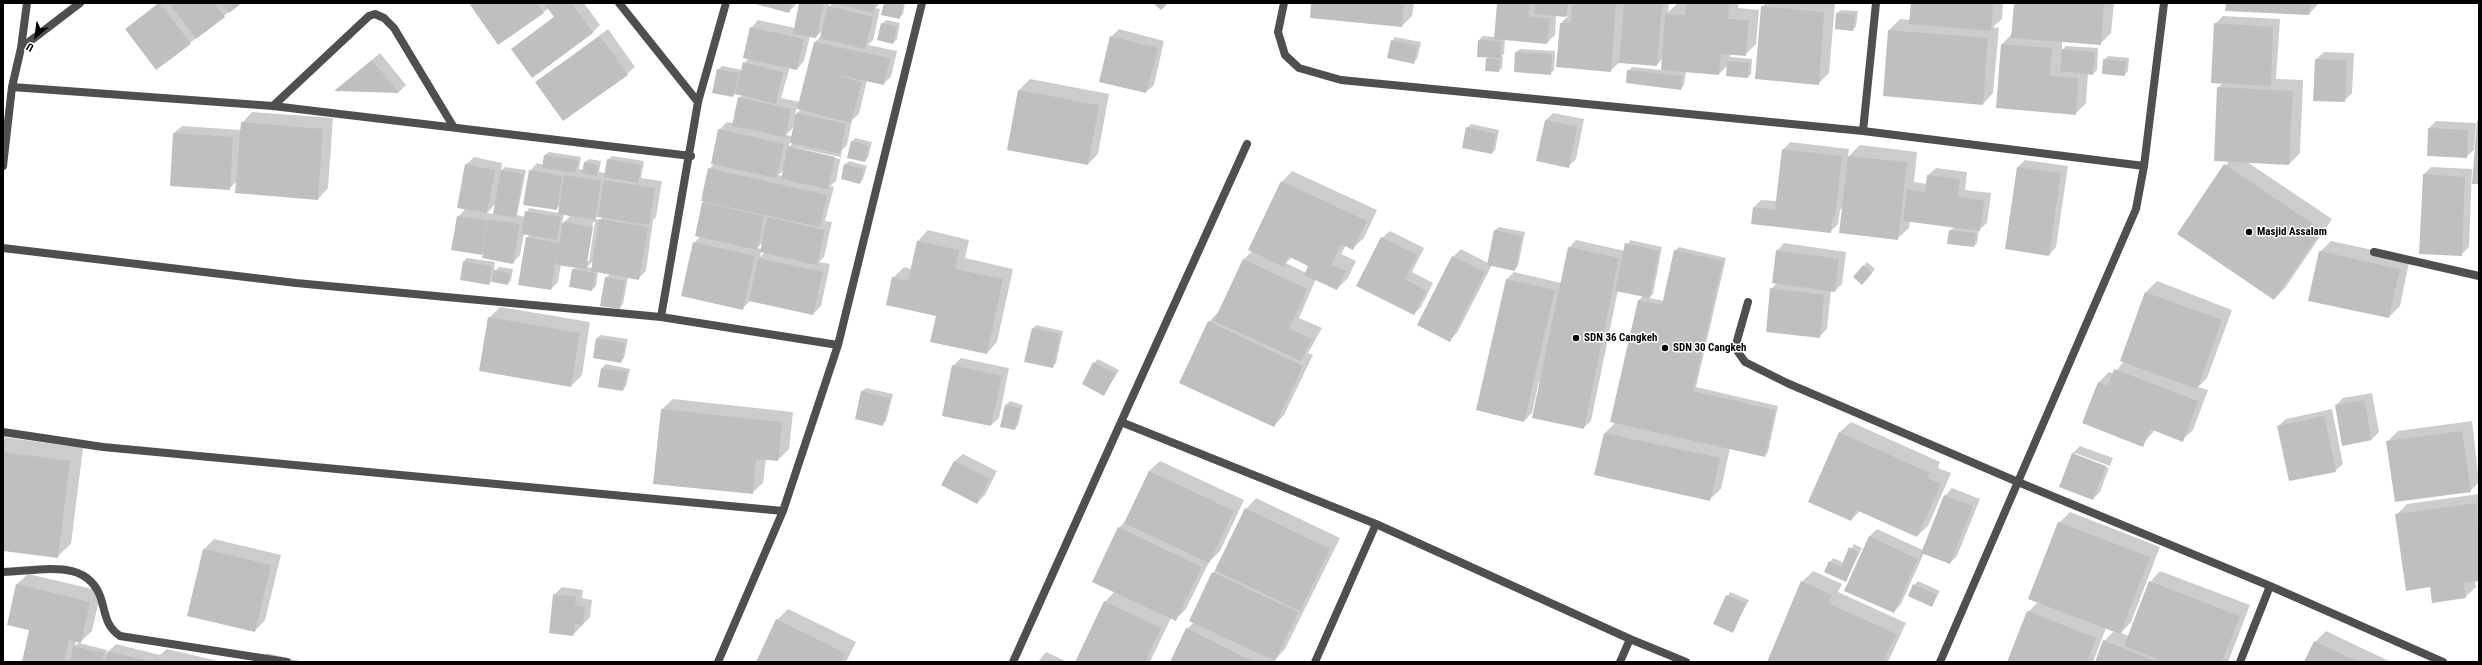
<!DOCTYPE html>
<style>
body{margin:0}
#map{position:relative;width:2482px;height:665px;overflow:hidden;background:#fff;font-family:"Roboto Condensed",sans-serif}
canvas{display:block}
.frame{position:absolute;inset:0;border:4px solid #000;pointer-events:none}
.north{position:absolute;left:16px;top:16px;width:40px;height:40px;-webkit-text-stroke:3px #fff;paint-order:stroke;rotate:209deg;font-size:11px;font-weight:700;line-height:16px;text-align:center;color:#000}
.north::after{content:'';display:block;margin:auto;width:14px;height:18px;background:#000;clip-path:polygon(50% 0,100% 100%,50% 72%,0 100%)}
</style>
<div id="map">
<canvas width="2482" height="665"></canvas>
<div class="frame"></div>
<div class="north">U</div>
</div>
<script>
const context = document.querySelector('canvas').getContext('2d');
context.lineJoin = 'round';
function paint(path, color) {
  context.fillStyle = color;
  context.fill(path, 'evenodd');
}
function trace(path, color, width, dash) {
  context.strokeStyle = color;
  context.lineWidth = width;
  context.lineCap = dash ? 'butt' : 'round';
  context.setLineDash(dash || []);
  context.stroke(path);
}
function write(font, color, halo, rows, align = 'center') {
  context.font = font + ' "Roboto Condensed",sans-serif';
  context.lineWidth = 3;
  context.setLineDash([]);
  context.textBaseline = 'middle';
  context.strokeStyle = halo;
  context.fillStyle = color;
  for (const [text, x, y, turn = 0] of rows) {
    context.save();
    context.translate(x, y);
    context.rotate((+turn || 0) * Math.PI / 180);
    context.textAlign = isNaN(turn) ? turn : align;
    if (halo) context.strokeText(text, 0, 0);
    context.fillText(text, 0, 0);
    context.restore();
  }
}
paint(new Path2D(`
 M 158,3 L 240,3 L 190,43 L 126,29 Z
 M 469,3 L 584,3 L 600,25 L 593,32 L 512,49 L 555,16 L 549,8 L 498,44 Z
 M 753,3 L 797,3 L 789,12 Z
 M 801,3 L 829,3 L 829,7 L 832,3 L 880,3 L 876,8 L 880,9 L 873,40 L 868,45 L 897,51 L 891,77 L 883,84 L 867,80 L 859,114 L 852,120 L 847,145 L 842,150 L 836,181 L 830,186 L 834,187 L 825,221 L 832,222 L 824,257 L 819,262 L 830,264 L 821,306 L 813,314 L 750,301 L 743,308 L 694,243 L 701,236 L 703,203 L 709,169 L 715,163 L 719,130 L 727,122 L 733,123 L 739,98 L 742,95 L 736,93 L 733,96 L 718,70 L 722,66 L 742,70 L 748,58 L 751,28 L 758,20 L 795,28 ZM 823,30 L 822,35 L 815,42 L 800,102 L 781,98 L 790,67 L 797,69 L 804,61 L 810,36 L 816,37 ZM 797,107 L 801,109 L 795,115 ZM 794,126 L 792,136 L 786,135 L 790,131 ZM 790,142 L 794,142 L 788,148 ZM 793,147 L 840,157 L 840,159 L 793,149 ZM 784,169 L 783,176 L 778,175 L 781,173 ZM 763,242 L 762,249 L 757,248 ZM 761,252 L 765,252 L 760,257 Z
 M 885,3 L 905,3 L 903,14 L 899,18 L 883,14 Z
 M 1312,3 L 1414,3 L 1412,16 L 1402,26 Z
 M 1498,3 L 1669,3 L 1668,12 L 1677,4 L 1739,3 L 1738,8 L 1759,10 L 1756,44 L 1745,55 L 1730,54 L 1730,57 L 1752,59 L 1751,74 L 1748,77 L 1727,66 L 1719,74 L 1686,71 L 1684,85 L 1681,89 L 1628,71 L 1632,67 L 1662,70 L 1662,59 L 1657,65 L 1620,62 L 1610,71 L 1561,23 L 1568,16 L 1556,15 L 1555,35 L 1547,43 L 1505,39 L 1504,54 L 1501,56 L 1503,56 L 1502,68 L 1499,71 L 1487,59 L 1489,57 L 1478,56 L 1479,40 L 1483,36 L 1495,37 Z
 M 1766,3 L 1835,3 L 1829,73 L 1818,84 L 1762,7 Z
 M 1912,3 L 2003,3 L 2002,19 L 1993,27 L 1999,28 L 1993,93 L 1983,104 L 1884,95 L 1889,30 L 1900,19 L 1911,20 Z
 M 2015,3 L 2114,3 L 2111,33 L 2100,44 L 2062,41 L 2062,50 L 2066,46 L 2098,48 L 2097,70 L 2093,74 L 2088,73 L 2086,103 L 2075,114 L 2002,44 L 2012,34 Z
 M 2227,3 L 2319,3 L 2309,14 Z
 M 1841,10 L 1858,11 L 1856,26 L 1853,30 L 1837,13 Z
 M 2223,16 L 2280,19 L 2276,79 L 2303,80 L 2300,153 L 2289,164 L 2247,162 L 2332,219 L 2285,288 L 2274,299 L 2178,234 L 2229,161 L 2218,88 L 2223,82 L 2215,24 Z
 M 886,20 L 900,23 L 897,39 L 893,43 L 882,24 Z
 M 608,29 L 635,67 L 627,74 L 537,82 Z
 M 1119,29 L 1164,41 L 1154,85 L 1146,92 L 1111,37 Z
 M 1395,37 L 1421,42 L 1417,59 L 1413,63 L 1392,41 Z
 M 1520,49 L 1555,51 L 1554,70 L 1550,74 L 1516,52 Z
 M 2324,52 L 2354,53 L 2352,93 L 2344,101 L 2316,59 Z
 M 380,53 L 406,85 L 399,92 L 336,90 Z
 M 2108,56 L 2129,58 L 2128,71 L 2124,75 L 2104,60 Z
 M 1030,79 L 1109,94 L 1098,154 L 1088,164 L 1008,150 L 1019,90 Z
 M 252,112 L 333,118 L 328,188 L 318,199 L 237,181 L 229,189 L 174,133 L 182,126 L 241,130 L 242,123 Z
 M 1553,113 L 1584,119 L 1576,159 L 1568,167 L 1546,120 Z
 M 2436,121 L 2476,123 L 2474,150 L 2466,157 L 2429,128 Z
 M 1471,124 L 1499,130 L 1495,150 L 1492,153 L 1467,128 Z
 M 855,138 L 872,142 L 868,158 L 865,161 L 852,142 Z
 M 1790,142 L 1849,149 L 1848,157 L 1860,145 L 1917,152 L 1914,182 L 1927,184 L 1928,175 L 1936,168 L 1967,172 L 1965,190 L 1991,193 L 1987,223 L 1979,230 L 1977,243 L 1974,246 L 1950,231 L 1954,227 L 1910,220 L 1909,228 L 1898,238 L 1843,207 L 1840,210 L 1838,224 L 1830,232 L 1754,207 L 1761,200 L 1777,201 L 1783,150 Z
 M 549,152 L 581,157 L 579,169 L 584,170 L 585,162 L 589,159 L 601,161 L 599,172 L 605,173 L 608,160 L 612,156 L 644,161 L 641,178 L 662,181 L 656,217 L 653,220 L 646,271 L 639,278 L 628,277 L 623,304 L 619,308 L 606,278 L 610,274 L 598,272 L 596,286 L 592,290 L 573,270 L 576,267 L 561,264 L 558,282 L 551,289 L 527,238 L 530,234 L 524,233 L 520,255 L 513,263 L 484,251 L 482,254 L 458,217 L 466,208 L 466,165 L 474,157 L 502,163 L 501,171 L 505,167 L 526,170 L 517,215 L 525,217 L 529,208 L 559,213 L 561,205 L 556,209 L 530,171 L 537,163 L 544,165 L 545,155 ZM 496,203 L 494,214 L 487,213 ZM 564,214 L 571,215 L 562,224 ZM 600,214 L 603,217 L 600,220 L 595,219 ZM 593,222 L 595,222 L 589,261 L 587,261 ZM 593,261 L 592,268 L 587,267 Z
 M 2025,160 L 2068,166 L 2056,247 L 2049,255 L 2006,248 L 2018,167 Z
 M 849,161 L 867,166 L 863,179 L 860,183 L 845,165 Z
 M 2431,167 L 2472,169 L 2469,247 L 2461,255 L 2424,174 Z
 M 1292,171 L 1377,210 L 1364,238 L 1353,248 L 1346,245 L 1341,254 L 1356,261 L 1348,278 L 1337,289 L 1316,279 L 1299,318 L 1322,328 L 1308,353 L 1313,355 L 1284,415 L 1274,426 L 1209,322 L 1219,311 L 1244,259 L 1252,251 L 1282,182 ZM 1292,257 L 1310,265 L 1306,273 L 1286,263 Z
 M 1499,227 L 1525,232 L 1518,266 L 1514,270 L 1492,265 L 1457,333 L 1450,340 L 1453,257 L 1461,249 L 1488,263 L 1495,230 Z
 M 928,230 L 969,240 L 965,258 L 1013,269 L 997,342 L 987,353 L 893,278 L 904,267 L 911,269 L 918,241 Z
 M 1390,231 L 1424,248 L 1412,272 L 1433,283 L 1421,307 L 1414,314 L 1382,238 Z
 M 1576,240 L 1625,251 L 1630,240 L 1662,247 L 1653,294 L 1649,298 L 1664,301 L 1675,251 L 1679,247 L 1726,258 L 1696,387 L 1778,406 L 1768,452 L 1764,456 L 1730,448 L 1721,489 L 1710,499 L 1605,433 L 1616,422 L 1639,300 L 1643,296 L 1618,290 L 1591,421 L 1583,428 L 1539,381 L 1532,413 L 1524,421 L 1507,279 L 1514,272 L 1561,283 L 1569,248 Z
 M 2331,241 L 2410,258 L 2400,306 L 2389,317 L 2320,252 Z
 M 1784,243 L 1846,252 L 1842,284 L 1835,291 L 1831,291 L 1827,329 L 1819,337 L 1771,289 L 1777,283 L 1777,251 Z
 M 467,258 L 495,262 L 494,272 L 499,267 L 513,269 L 511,280 L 508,284 L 494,279 L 489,284 L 464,261 Z
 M 1867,262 L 1875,269 L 1866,280 L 1864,266 Z
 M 2157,281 L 2232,310 L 2207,378 L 2198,387 L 2208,390 L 2193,430 L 2182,440 L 2155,430 L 2142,445 L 2098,383 L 2109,372 L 2114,374 L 2124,361 L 2121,360 L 2146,292 Z
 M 500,307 L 590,322 L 582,375 L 571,386 L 489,318 Z
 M 1036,325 L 1063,331 L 1056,363 L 1052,367 L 1033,329 Z
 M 601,335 L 628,339 L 624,358 L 621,362 L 597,338 Z
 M 961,358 L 1009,368 L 999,418 L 991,425 L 953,366 Z
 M 1098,359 L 1119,370 L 1104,394 L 1094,363 Z
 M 606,364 L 630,369 L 626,386 L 623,390 L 599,386 L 602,368 Z
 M 866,388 L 893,394 L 886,421 L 882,424 L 856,418 L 862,391 Z
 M 2372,393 L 2379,432 L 2372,439 L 2336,405 L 2343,398 Z
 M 673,399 L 793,412 L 789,449 L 778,460 L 766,459 L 763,483 L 752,493 L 662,409 Z
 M 1010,401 L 1023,405 L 1018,425 L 1015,429 L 1001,426 L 1006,405 Z
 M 2332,409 L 2343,464 L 2335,471 L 2278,426 L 2286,419 Z
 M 2472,421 L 2479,482 L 2470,491 L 2387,442 L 2398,431 Z
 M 1851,422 L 1940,462 L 1938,468 L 1951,473 L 1928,526 L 1917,536 L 1860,511 L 1851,520 L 1809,501 L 1840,432 Z
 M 3,437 L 83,448 L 71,544 L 57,557 L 3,550 Z
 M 2080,446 L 2113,458 L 2110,466 L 2075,453 L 2075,455 L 2109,468 L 2100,492 L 2093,499 L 2073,453 Z
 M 963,454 L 997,471 L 985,495 L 977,503 L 943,485 L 955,461 Z
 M 1160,461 L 1244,500 L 1220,551 L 1209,562 L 1186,609 L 1175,620 L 1171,618 L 1150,662 L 1076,662 L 1105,602 L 1115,591 L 1119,528 L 1126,520 L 1149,471 Z
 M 1952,488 L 1980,499 L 1957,556 L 1950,563 L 1924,553 L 1901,604 L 1894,612 L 1869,537 L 1877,529 L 1923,550 L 1945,496 Z
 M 2479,494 L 2479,580 L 2475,580 L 2476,587 L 2465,597 L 2431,586 L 2396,515 L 2407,504 Z
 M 1256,498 L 1340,538 L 1285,649 L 1273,662 L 1171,662 L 1187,629 L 1194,622 L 1190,620 L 1246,509 Z
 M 2070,512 L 2160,547 L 2131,622 L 2121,633 L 2129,636 L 2150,582 L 2160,571 L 2250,605 L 2228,662 L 2096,662 L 2104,641 L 2114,631 L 2106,628 L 2093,662 L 2008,662 L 2028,612 L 2038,602 L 2059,523 Z
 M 214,539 L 281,555 L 265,620 L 255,631 L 204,549 Z
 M 1854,544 L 1862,548 L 1845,581 L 1830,562 L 1833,558 L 1844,563 Z
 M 1813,571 L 1842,584 L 1838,592 L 1906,623 L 1888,662 L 1768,662 L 1802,582 Z
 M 28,574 L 101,591 L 92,631 L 79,643 L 107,650 L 106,654 L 116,644 L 160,655 L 167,649 L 222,662 L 23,662 L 30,630 L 17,584 ZM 76,640 L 80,641 L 75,646 Z
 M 1918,581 L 1940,591 L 1932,605 L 1914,585 Z
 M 562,587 L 583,590 L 582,598 L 592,600 L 590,617 L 573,635 L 554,595 Z
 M 1730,592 L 1749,600 L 1732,632 L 1714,624 Z
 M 788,609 L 856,642 L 846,662 L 757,662 L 777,620 Z
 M 2326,631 L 2391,662 L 2305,662 L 2315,642 Z
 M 1046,652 L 1065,661 L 1064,662 L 1038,662 Z
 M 267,653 L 304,662 L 258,662 Z`), '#0003');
paint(new Path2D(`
 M 160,3 L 191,44 L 156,70 L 125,29 Z
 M 169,3 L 214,3 L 225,17 L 196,39 Z
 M 222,3 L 242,3 L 229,13 Z
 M 469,3 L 537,3 L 544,13 L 498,45 Z
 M 544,3 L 572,3 L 593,33 L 532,78 L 511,49 L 554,17 Z
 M 752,3 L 792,3 L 789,13 Z
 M 799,3 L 824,3 L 816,38 L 793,34 Z
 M 834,3 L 875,3 L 873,13 Z
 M 884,3 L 903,4 L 900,19 L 881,15 Z
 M 1153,3 L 1168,3 L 1161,10 Z
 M 1311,3 L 1404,3 L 1402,27 L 1310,18 Z
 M 1497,3 L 1530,3 L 1529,17 L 1550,18 L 1547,44 L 1494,39 Z
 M 1535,3 L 1568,3 L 1566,17 L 1534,14 Z
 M 1572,3 L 1616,3 L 1611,72 L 1556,67 L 1560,23 L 1571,23 Z
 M 1624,3 L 1662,3 L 1657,66 L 1619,63 Z
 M 1686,3 L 1729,4 L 1728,19 L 1749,20 L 1746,56 L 1721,54 L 1719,75 L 1661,70 L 1665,14 L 1685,15 Z
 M 1824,3 L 1834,3 L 1834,5 Z
 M 1911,3 L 1993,3 L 1991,31 L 1909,24 Z
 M 2014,3 L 2104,3 L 2101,45 L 2011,38 Z
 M 2226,3 L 2310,3 L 2309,15 L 2225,11 Z
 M 828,6 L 873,17 L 865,49 L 820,38 Z
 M 1761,6 L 1824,12 L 1819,85 L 1755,79 Z
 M 1836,13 L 1855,14 L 1853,31 L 1835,29 Z
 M 881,23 L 897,27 L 893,44 L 877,40 Z
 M 2214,23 L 2273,27 L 2271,86 L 2211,83 Z
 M 750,27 L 804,39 L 797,70 L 743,58 Z
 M 1888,30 L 1988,38 L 1983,105 L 1883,96 Z
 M 600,36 L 628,75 L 563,121 L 535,82 Z
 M 1110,36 L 1158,48 L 1146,93 L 1099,82 Z
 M 1391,40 L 1417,46 L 1414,64 L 1387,58 Z
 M 1478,40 L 1501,41 L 1501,58 L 1477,57 Z
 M 814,42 L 890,58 L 884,85 L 824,72 L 862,82 L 851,123 L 797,109 Z
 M 2001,44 L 2052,48 L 2050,76 L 2078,78 L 2076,115 L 1996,108 Z
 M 2062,49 L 2095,52 L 2093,75 L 2060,71 Z
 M 1515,52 L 1552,54 L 1551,75 L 1514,72 Z
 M 1486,58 L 1500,60 L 1499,72 L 1485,71 Z
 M 2103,59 L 2126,61 L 2125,76 L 2102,74 Z
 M 2315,59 L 2347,60 L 2345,102 L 2313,101 Z
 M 372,60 L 399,93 L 334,91 Z
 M 1727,61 L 1749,63 L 1748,78 L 1726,76 Z
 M 743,62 L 783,72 L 776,104 L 735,94 Z
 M 717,69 L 739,73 L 733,97 L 712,93 Z
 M 1627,70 L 1682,76 L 1681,90 L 1626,83 Z
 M 2217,87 L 2293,91 L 2289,165 L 2214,161 Z
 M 1018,90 L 1099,105 L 1088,165 L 1007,150 Z
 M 738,97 L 791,109 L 785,137 L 732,126 Z
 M 796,113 L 846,124 L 840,154 L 790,143 Z
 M 1545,120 L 1577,126 L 1569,168 L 1536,161 Z
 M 2477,121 L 2479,121 L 2479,184 L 2472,184 Z
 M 241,122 L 323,129 L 318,200 L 235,193 Z
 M 1466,127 L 1496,134 L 1492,154 L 1462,148 Z
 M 2428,128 L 2468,130 L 2467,158 L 2427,156 Z
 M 718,129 L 784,144 L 776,178 L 711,164 Z
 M 173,133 L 233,137 L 230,190 L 170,186 Z
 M 851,141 L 869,146 L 865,162 L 847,158 Z
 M 788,146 L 835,157 L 828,189 L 781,179 Z
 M 1782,149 L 1842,156 L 1835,216 L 1833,216 L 1831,233 L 1751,224 L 1753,207 L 1786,211 L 1775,209 Z
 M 544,155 L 578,160 L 576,173 L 542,168 Z
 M 1848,156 L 1907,162 L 1898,240 L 1839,233 Z
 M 607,159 L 641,165 L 638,183 L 604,177 Z
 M 584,162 L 598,165 L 597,176 L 582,173 Z
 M 465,164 L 495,170 L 487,213 L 457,208 Z
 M 844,164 L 864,169 L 860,184 L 841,179 Z
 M 2224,164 L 2322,230 L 2274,300 L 2177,234 Z
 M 2017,167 L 2061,173 L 2049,256 L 2005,249 Z
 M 708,168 L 827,195 L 820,227 L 701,201 Z
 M 501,170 L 523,174 L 516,218 L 493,214 Z
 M 529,170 L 562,176 L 557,210 L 523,205 Z
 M 2423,174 L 2465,177 L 2462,256 L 2419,254 Z
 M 564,175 L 601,181 L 595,220 L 558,214 Z
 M 1927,175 L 1960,179 L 1958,197 L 1984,200 L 1980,231 L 1903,221 L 1907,189 L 1925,192 Z
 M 604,180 L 655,188 L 649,225 L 598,217 Z
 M 1281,181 L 1367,221 L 1353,250 L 1341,244 L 1331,265 L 1346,271 L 1337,290 L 1304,275 L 1308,266 L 1288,256 L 1284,267 L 1248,250 Z
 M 702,202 L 764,216 L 757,250 L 695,236 Z
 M 525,211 L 561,217 L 557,240 L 521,234 Z
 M 457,216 L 487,221 L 482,255 L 451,250 Z
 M 767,217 L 825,230 L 817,265 L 760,252 Z
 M 488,219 L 520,224 L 513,264 L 482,258 Z
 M 599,219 L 648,227 L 639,280 L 591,271 Z
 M 563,222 L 593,227 L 586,269 L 556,265 L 558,248 L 551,290 L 518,285 L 526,237 L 559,243 Z
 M 1494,230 L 1522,236 L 1515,271 L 1487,265 Z
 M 1949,230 L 1976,233 L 1974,247 L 1947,244 Z
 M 1381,237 L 1417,255 L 1405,279 L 1426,291 L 1414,315 L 1356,286 Z
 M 917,241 L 959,250 L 955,269 L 1003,279 L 987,354 L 930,342 L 936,316 L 886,305 L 892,277 L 908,281 Z
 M 693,242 L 755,256 L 743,310 L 681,296 Z
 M 1625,243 L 1659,251 L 1650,298 L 1615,291 Z
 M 1568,247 L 1619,258 L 1584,429 L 1532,418 Z
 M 1674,250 L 1723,261 L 1693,391 L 1775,410 L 1765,457 L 1610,422 L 1638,300 L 1662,305 Z
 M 1776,250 L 1839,259 L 1835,292 L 1772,283 Z
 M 2319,251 L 2400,269 L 2389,318 L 2308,301 Z
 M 1452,256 L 1485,272 L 1450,342 L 1417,325 Z
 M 758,258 L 823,272 L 813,315 L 749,301 Z
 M 1243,259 L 1307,289 L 1289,329 L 1312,339 L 1301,361 L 1214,321 Z
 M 463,261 L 492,266 L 489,285 L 460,280 Z
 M 1863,265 L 1872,273 L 1862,285 L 1853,277 Z
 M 572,269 L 596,273 L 592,291 L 569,287 Z
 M 494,270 L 510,273 L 508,285 L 492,282 Z
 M 605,277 L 625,281 L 620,309 L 600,306 Z
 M 1506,279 L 1555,290 L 1524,422 L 1476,410 Z
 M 1770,288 L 1824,295 L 1820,338 L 1766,332 Z
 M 2145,292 L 2222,320 L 2197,389 L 2120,361 Z
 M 488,317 L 580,333 L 571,387 L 479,371 Z
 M 1208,321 L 1303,366 L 1274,427 L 1179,383 Z
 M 1032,328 L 1060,334 L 1053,368 L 1024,362 Z
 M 596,338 L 625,343 L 621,363 L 593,358 Z
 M 1093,362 L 1116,374 L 1104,396 L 1082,384 Z
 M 952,365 L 1002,376 L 991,426 L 942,416 Z
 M 601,368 L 627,372 L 623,391 L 598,387 Z
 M 2114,369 L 2198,401 L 2183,442 L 2150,429 L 2143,447 L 2082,423 L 2098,382 L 2108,386 Z
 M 861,391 L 890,398 L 883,426 L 855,419 Z
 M 2364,400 L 2372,440 L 2342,446 L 2335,405 Z
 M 1005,405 L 1020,408 L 1015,430 L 1000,427 Z
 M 661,409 L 782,422 L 778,461 L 756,459 L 753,494 L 653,484 Z
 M 2324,416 L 2336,472 L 2289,481 L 2277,426 Z
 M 2462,431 L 2471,492 L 2395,502 L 2386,441 Z
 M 1839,432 L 1930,473 L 1927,478 L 1941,484 L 1917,537 L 1856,510 L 1851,521 L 1808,502 Z
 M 1604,433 L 1720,458 L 1710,501 L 1594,475 Z
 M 3,452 L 70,461 L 58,558 L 3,551 Z
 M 2072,453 L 2106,466 L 2093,500 L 2059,487 Z
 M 954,461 L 990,479 L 977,504 L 941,485 Z
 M 1149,471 L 1234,511 L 1209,563 L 1124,523 Z
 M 1944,495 L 1973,506 L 1950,564 L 1921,553 Z
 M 2477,503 L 2479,581 L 2463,583 L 2466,598 L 2432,603 L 2430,587 L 2406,591 L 2395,514 Z
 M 1245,508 L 1330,549 L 1300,611 L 1215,570 Z
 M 2058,522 L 2150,557 L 2120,634 L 2028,599 Z
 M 1118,527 L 1202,567 L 1176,621 L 1092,582 Z
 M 1869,536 L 1918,559 L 1894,613 L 1844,591 Z
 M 1849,547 L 1859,552 L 1846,582 L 1824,572 L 1829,561 L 1841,567 Z
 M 203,549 L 271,565 L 255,632 L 187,616 Z
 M 1212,572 L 1298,612 L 1275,661 L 1189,621 Z
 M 1801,581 L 1832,595 L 1828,603 L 1896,634 L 1883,662 L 1767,662 Z
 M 2149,581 L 2240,616 L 2222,662 L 2165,662 L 2124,646 Z
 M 16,584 L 90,602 L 81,643 L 69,640 L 64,662 L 22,662 L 29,630 L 7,625 Z
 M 1913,584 L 1937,595 L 1932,607 L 1908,596 Z
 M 553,594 L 576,597 L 575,605 L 585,607 L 583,625 L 575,624 L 573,636 L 549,633 Z
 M 1726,595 L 1746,603 L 1733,633 L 1713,624 Z
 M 1104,601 L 1161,628 L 1145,662 L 1075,662 Z
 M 2027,611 L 2096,638 L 2087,662 L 2007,662 Z
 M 776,619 L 845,653 L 841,662 L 756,662 Z
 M 1186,628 L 1254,662 L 1170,662 Z
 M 2103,640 L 2158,662 L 2095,662 Z
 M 2314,641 L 2358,662 L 2304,662 Z
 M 73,646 L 104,653 L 102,662 L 70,662 Z
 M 108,651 L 149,661 L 149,662 L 105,662 Z
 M 155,659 L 164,661 L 164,662 L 154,662 Z`), '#bfbfbf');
trace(new Path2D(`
 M 273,106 L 369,16 L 375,14 L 384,18 L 394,28 L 453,126`), '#4f4f4f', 8);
trace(new Path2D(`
 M 1284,3 L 1278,32 L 1285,55 L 1299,68 L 1341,80 L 1863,131
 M 1876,3 L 1863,131 L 2144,166
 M 21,48 L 27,3
 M 12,87 L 273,106 L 691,156
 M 698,102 L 726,3
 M 3,166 L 12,87 L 21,48 L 80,3
 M 3,248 L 296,283 L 661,317 L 698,102 L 619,3
 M 2374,252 L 2479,276
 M 1748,302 L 1736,344 L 1738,352 L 1745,362 L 1787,383 L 2018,482 L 2270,586
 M 661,317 L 838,345
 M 1121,422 L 1247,144
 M 3,432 L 103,447 L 783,511 L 718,662
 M 783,511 L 838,345 L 922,3
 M 3,572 C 41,571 90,556 102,602 C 106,617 107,627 120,636 L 287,662
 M 1013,662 L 1121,422 L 1376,524 L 1630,639
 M 1315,662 L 1376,524
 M 1620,662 L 1630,639 L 1686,662
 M 1940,662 L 2136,209 L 2144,166 L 2164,3
 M 2240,662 L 2270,586 L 2443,662`), '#4f4f4f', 8);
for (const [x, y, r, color] of [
 [2249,232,4,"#000"],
 [1576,338,4,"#000"],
 [1665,348,4,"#000"]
]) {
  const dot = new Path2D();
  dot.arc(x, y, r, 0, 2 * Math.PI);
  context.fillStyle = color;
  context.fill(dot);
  trace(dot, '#fff', 1.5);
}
write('bold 11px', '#000', '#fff', [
 ["Masjid Assalam",2257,232],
 ["SDN 36 Cangkeh",1584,338],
 ["SDN 30 Cangkeh",1673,348]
], 'left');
</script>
